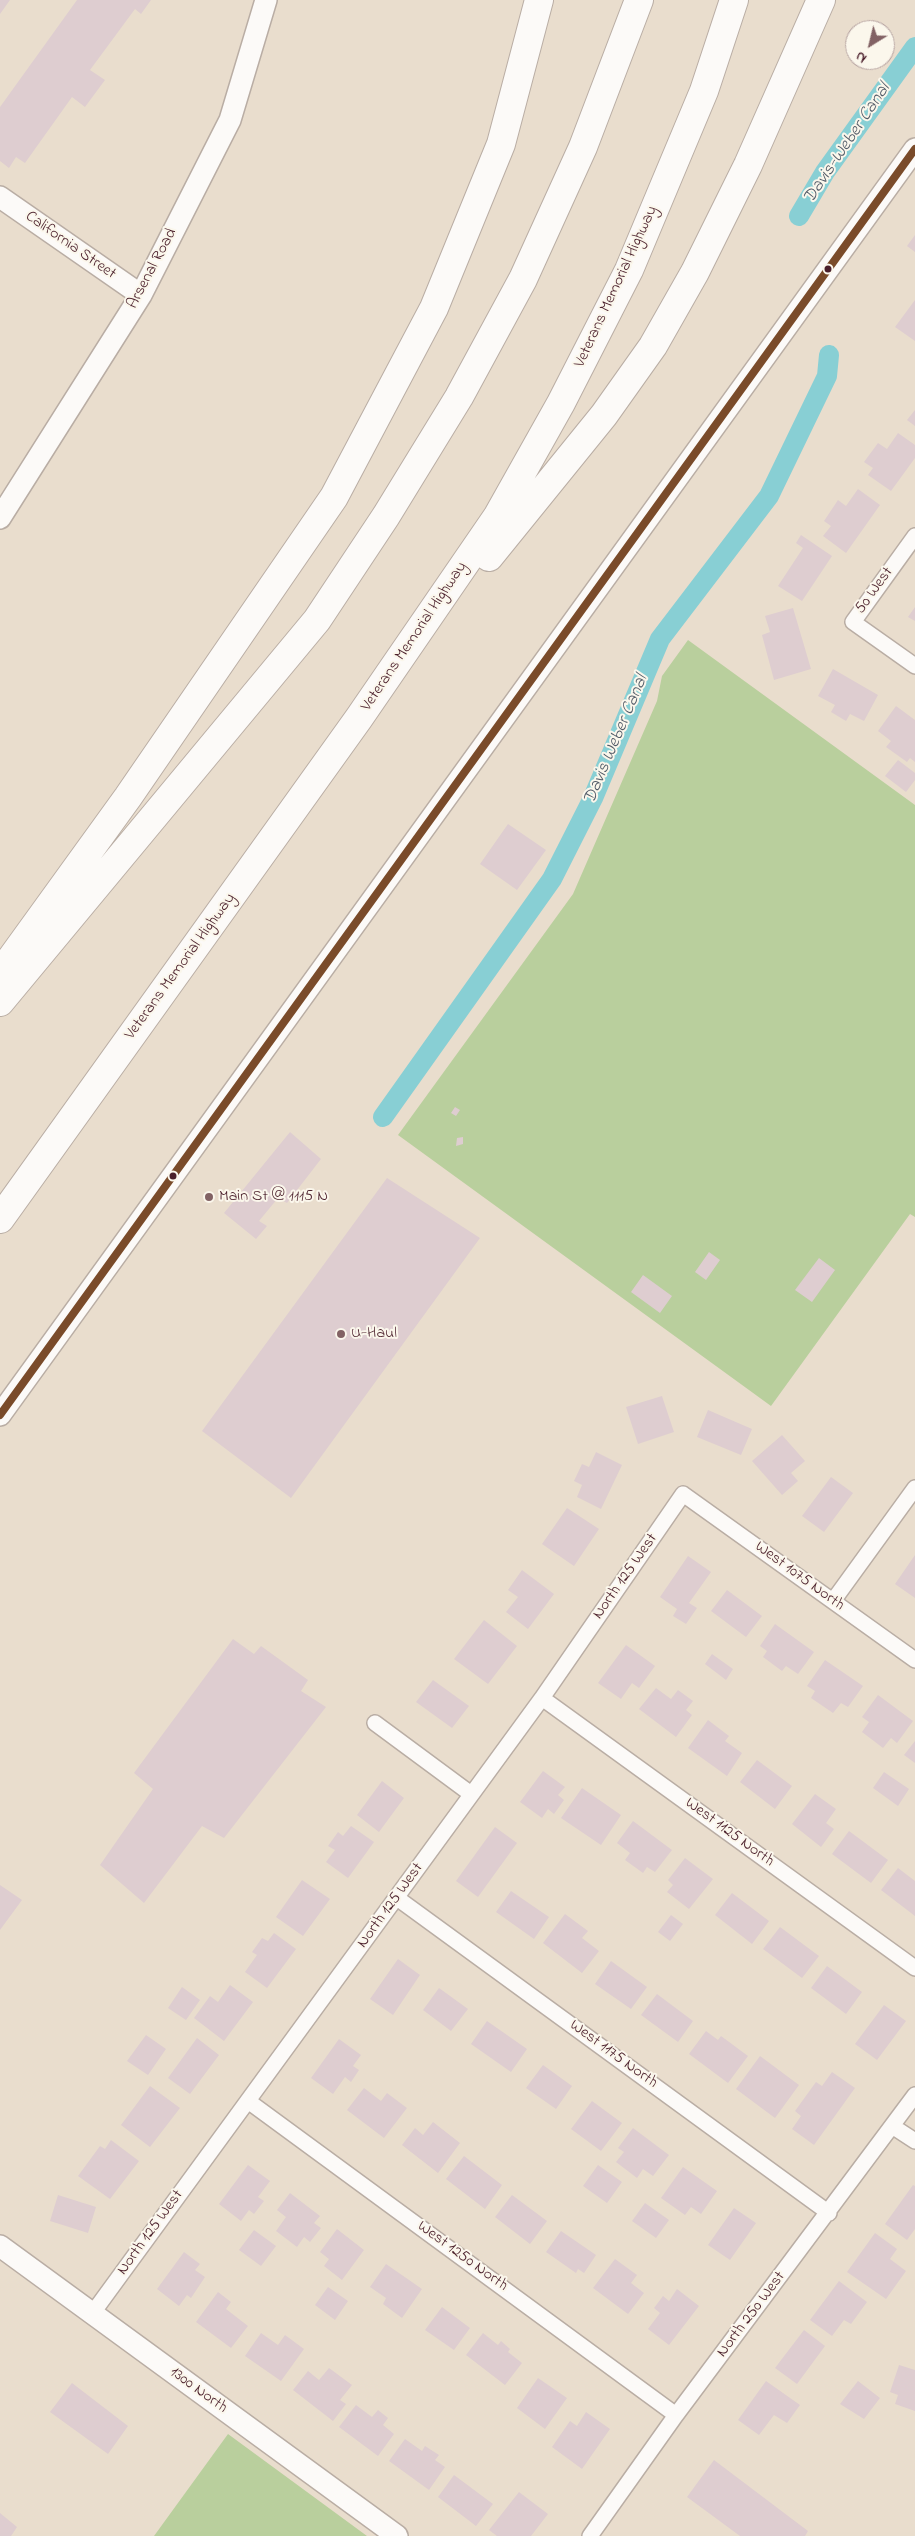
<!DOCTYPE html>
<style>
body{margin:0}
#map{position:relative;width:915px;height:2536px;overflow:hidden;background:#e9ddcd;font-family:"Indie Flower",sans-serif}
canvas{display:block}
.north{position:absolute;left:845px;top:20px;width:50px;height:50px;box-sizing:border-box;background:#fbf7ec;border:1px solid #b4a19f;border-radius:50%;rotate:216deg;font-size:14px;font-weight:700;line-height:20px;text-align:center;color:#4a1f2b}
.north::after{content:'';display:block;margin:auto;width:18px;height:22px;background:#826264;clip-path:polygon(50% 0,100% 100%,50% 72%,0 100%)}
</style>
<div id="map">
<canvas width="915" height="2536"></canvas>
<div class="north">N</div>
</div>
<script>
const context = document.querySelector('canvas').getContext('2d');
context.lineJoin = 'round';
function paint(path, color) {
  context.fillStyle = color;
  context.fill(path, 'evenodd');
}
function trace(path, color, width, dash) {
  context.strokeStyle = color;
  context.lineWidth = width;
  context.lineCap = dash ? 'butt' : 'round';
  context.setLineDash(dash || []);
  context.stroke(path);
}
function write(font, color, halo, rows, align = 'center') {
  context.font = font + ' "Indie Flower",sans-serif';
  context.lineWidth = 4;
  context.setLineDash([]);
  context.textBaseline = 'middle';
  context.strokeStyle = halo;
  context.fillStyle = color;
  for (const [text, x, y, turn = 0] of rows) {
    context.save();
    context.translate(x, y);
    context.rotate((+turn || 0) * Math.PI / 180);
    context.textAlign = isNaN(turn) ? turn : align;
    if (halo) context.strokeText(text, 0, 0);
    context.fillText(text, 0, 0);
    context.restore();
  }
}
paint(new Path2D(`
 M 688,640 L 915,805 L 915,1217 L 910,1214 L 771,1406 L 398,1135 L 573,894 L 657,701 L 662,676 Z
 M 228,2434 L 367,2536 L 154,2536 Z`), '#b9cf9d');
trace(new Path2D(`
 M 799,216 L 825,172 L 915,47
 M 383,1117 L 552,879 L 593,798 L 660,639 L 769,496 L 827,376 L 829,355`), '#88cfd4', 20);
paint(new Path2D(`
 M 0,0 L 10,0 L 0,14 Z
 M 77,0 L 151,0 L 141,14 L 135,9 L 90,70 L 105,80 L 85,107 L 72,97 L 25,163 L 16,157 L 9,168 L 0,161 L 0,107 Z
 M 915,235 L 915,252 L 907,246 Z
 M 915,300 L 915,341 L 895,327 Z
 M 915,410 L 915,426 L 907,420 Z
 M 898,433 L 915,445 L 915,458 L 891,491 L 868,475 L 873,468 L 864,462 L 878,443 L 887,449 Z
 M 858,489 L 880,505 L 846,553 L 823,536 L 831,526 L 824,521 L 838,500 L 846,506 Z
 M 801,535 L 832,556 L 802,601 L 778,586 L 803,548 L 796,543 Z
 M 915,607 L 915,621 L 908,617 Z
 M 793,608 L 811,669 L 774,680 L 762,635 L 770,632 L 765,616 Z
 M 833,669 L 878,695 L 864,721 L 850,714 L 846,721 L 831,712 L 835,705 L 818,696 Z
 M 896,706 L 915,720 L 915,762 L 910,758 L 907,762 L 886,747 L 891,741 L 878,731 Z
 M 898,760 L 915,773 L 915,780 L 906,792 L 885,776 Z
 M 508,824 L 546,850 L 517,890 L 480,864 Z
 M 455,1107 L 460,1110 L 456,1116 L 451,1113 Z
 M 290,1132 L 321,1159 L 287,1203 L 278,1198 L 259,1221 L 267,1226 L 256,1239 L 224,1213 Z
 M 463,1137 L 463,1144 L 456,1146 L 457,1138 Z
 M 387,1178 L 480,1238 L 291,1498 L 202,1431 Z
 M 709,1252 L 720,1260 L 706,1280 L 695,1272 Z
 M 819,1258 L 835,1270 L 812,1302 L 795,1290 Z
 M 643,1275 L 672,1296 L 660,1313 L 631,1292 Z
 M 662,1396 L 674,1432 L 638,1444 L 626,1407 Z
 M 708,1410 L 752,1429 L 741,1455 L 697,1437 Z
 M 782,1435 L 805,1461 L 791,1473 L 798,1481 L 782,1495 L 752,1461 Z
 M 596,1452 L 622,1465 L 601,1509 L 577,1497 L 582,1485 L 574,1481 L 582,1464 L 589,1467 Z
 M 831,1477 L 853,1493 L 824,1532 L 802,1516 Z
 M 567,1508 L 599,1529 L 574,1566 L 542,1544 Z
 M 915,1555 L 915,1598 L 895,1584 Z
 M 688,1556 L 711,1572 L 689,1603 L 697,1608 L 686,1624 L 673,1616 L 677,1609 L 660,1597 Z
 M 522,1570 L 554,1594 L 528,1629 L 506,1612 L 518,1597 L 508,1590 Z
 M 727,1590 L 762,1616 L 746,1637 L 711,1611 Z
 M 484,1620 L 517,1646 L 488,1684 L 454,1659 Z
 M 775,1624 L 814,1652 L 798,1674 L 786,1666 L 782,1671 L 763,1657 L 767,1651 L 760,1646 Z
 M 233,1639 L 254,1654 L 261,1646 L 308,1680 L 301,1691 L 326,1707 L 224,1838 L 202,1826 L 144,1903 L 100,1865 L 153,1789 L 134,1773 Z
 M 626,1645 L 655,1666 L 639,1688 L 632,1683 L 621,1699 L 598,1683 Z
 M 712,1654 L 733,1669 L 726,1680 L 705,1664 Z
 M 825,1660 L 863,1686 L 848,1707 L 841,1703 L 833,1713 L 811,1698 L 815,1691 L 807,1686 Z
 M 433,1680 L 469,1706 L 452,1728 L 416,1702 Z
 M 656,1688 L 671,1699 L 678,1690 L 693,1701 L 686,1710 L 692,1715 L 676,1737 L 639,1709 Z
 M 878,1695 L 913,1721 L 897,1743 L 891,1738 L 883,1748 L 862,1732 L 869,1722 L 862,1717 Z
 M 708,1720 L 729,1736 L 725,1741 L 742,1753 L 727,1776 L 688,1748 Z
 M 915,1741 L 915,1763 L 904,1755 Z
 M 757,1760 L 792,1786 L 775,1809 L 740,1782 Z
 M 543,1771 L 565,1787 L 558,1795 L 564,1800 L 554,1814 L 548,1809 L 542,1818 L 520,1802 Z
 M 884,1772 L 909,1789 L 898,1806 L 873,1788 Z
 M 382,1781 L 404,1798 L 379,1832 L 357,1815 Z
 M 582,1788 L 621,1815 L 601,1845 L 561,1818 Z
 M 815,1794 L 836,1809 L 826,1823 L 834,1829 L 821,1847 L 792,1824 Z
 M 633,1821 L 672,1850 L 655,1872 L 647,1867 L 643,1873 L 625,1860 L 630,1853 L 617,1843 Z
 M 351,1826 L 374,1842 L 348,1878 L 326,1862 L 335,1850 L 328,1846 L 338,1832 L 343,1836 Z
 M 495,1827 L 517,1843 L 478,1897 L 456,1881 Z
 M 849,1831 L 888,1860 L 871,1883 L 832,1854 Z
 M 685,1858 L 713,1879 L 689,1909 L 667,1892 L 673,1885 L 668,1880 Z
 M 898,1868 L 915,1881 L 915,1916 L 881,1890 Z
 M 302,1880 L 330,1899 L 303,1936 L 276,1917 Z
 M 0,1885 L 22,1900 L 0,1930 Z
 M 511,1891 L 549,1917 L 534,1939 L 496,1912 Z
 M 732,1893 L 769,1921 L 752,1944 L 715,1915 Z
 M 565,1914 L 588,1931 L 582,1938 L 599,1951 L 582,1973 L 543,1943 Z
 M 671,1915 L 683,1924 L 670,1941 L 658,1932 Z
 M 780,1927 L 819,1956 L 802,1978 L 763,1949 Z
 M 274,1933 L 296,1949 L 267,1988 L 245,1972 L 257,1955 L 252,1952 L 262,1938 L 268,1941 Z
 M 398,1959 L 420,1975 L 393,2015 L 370,1999 Z
 M 611,1961 L 647,1987 L 631,2009 L 595,1984 Z
 M 827,1966 L 862,1992 L 846,2014 L 811,1988 Z
 M 230,1985 L 253,2002 L 224,2041 L 194,2018 L 210,1996 L 218,2002 Z
 M 182,1987 L 200,2000 L 186,2020 L 168,2008 Z
 M 439,1988 L 468,2009 L 451,2031 L 423,2010 Z
 M 657,1994 L 693,2021 L 678,2042 L 641,2015 Z
 M 884,2005 L 906,2021 L 877,2060 L 855,2044 Z
 M 487,2021 L 527,2049 L 511,2072 L 471,2044 Z
 M 706,2031 L 718,2040 L 721,2036 L 748,2056 L 728,2083 L 689,2054 Z
 M 146,2035 L 166,2049 L 148,2075 L 127,2061 Z
 M 197,2038 L 219,2055 L 190,2094 L 168,2078 Z
 M 339,2039 L 361,2055 L 353,2066 L 359,2070 L 351,2082 L 345,2077 L 333,2094 L 311,2078 Z
 M 760,2056 L 799,2085 L 775,2118 L 736,2089 Z
 M 543,2065 L 572,2086 L 556,2109 L 526,2088 Z
 M 832,2072 L 855,2088 L 814,2145 L 792,2129 L 801,2116 L 795,2111 L 816,2082 L 822,2086 Z
 M 150,2086 L 180,2108 L 150,2147 L 121,2125 Z
 M 364,2088 L 381,2101 L 387,2093 L 407,2108 L 384,2138 L 347,2110 Z
 M 592,2101 L 622,2123 L 601,2151 L 571,2129 Z
 M 433,2122 L 460,2143 L 438,2173 L 402,2145 L 415,2128 L 423,2135 Z
 M 633,2128 L 669,2155 L 653,2176 L 643,2169 L 637,2178 L 616,2162 L 624,2152 L 618,2148 Z
 M 111,2140 L 139,2161 L 110,2199 L 78,2176 L 100,2146 L 105,2149 Z
 M 464,2156 L 502,2185 L 485,2209 L 446,2179 Z
 M 248,2165 L 270,2181 L 258,2197 L 264,2201 L 254,2214 L 249,2210 L 241,2221 L 219,2204 Z
 M 598,2165 L 622,2182 L 607,2203 L 583,2186 Z
 M 683,2167 L 717,2191 L 701,2214 L 691,2207 L 685,2215 L 661,2198 Z
 M 913,2185 L 915,2186 L 915,2229 L 907,2240 L 885,2224 Z
 M 290,2193 L 320,2216 L 314,2223 L 321,2228 L 310,2242 L 304,2237 L 297,2247 L 276,2231 L 286,2217 L 277,2210 Z
 M 58,2195 L 96,2207 L 88,2233 L 50,2221 Z
 M 512,2195 L 547,2221 L 530,2244 L 495,2217 Z
 M 645,2203 L 669,2220 L 656,2238 L 632,2221 Z
 M 734,2208 L 756,2223 L 730,2260 L 708,2245 Z
 M 337,2229 L 364,2250 L 342,2280 L 324,2266 L 329,2259 L 320,2252 Z
 M 254,2230 L 276,2246 L 261,2266 L 239,2250 Z
 M 561,2231 L 596,2255 L 584,2273 L 578,2269 L 576,2273 L 546,2252 Z
 M 875,2233 L 897,2249 L 890,2259 L 906,2271 L 886,2299 L 847,2272 Z
 M 184,2252 L 200,2264 L 195,2270 L 205,2277 L 191,2298 L 187,2295 L 179,2306 L 157,2289 Z
 M 615,2259 L 637,2275 L 631,2283 L 644,2293 L 628,2314 L 593,2288 Z
 M 386,2264 L 422,2289 L 402,2318 L 383,2304 L 386,2298 L 370,2287 Z
 M 839,2281 L 867,2302 L 851,2324 L 844,2320 L 832,2336 L 810,2320 Z
 M 328,2287 L 348,2301 L 335,2320 L 315,2305 Z
 M 677,2289 L 699,2306 L 669,2345 L 648,2329 L 660,2313 L 654,2308 L 663,2296 L 669,2301 Z
 M 218,2292 L 231,2302 L 226,2309 L 248,2326 L 231,2348 L 196,2322 Z
 M 442,2307 L 470,2328 L 454,2350 L 425,2330 Z
 M 804,2330 L 825,2346 L 797,2384 L 775,2368 Z
 M 261,2333 L 278,2345 L 285,2335 L 304,2349 L 281,2381 L 245,2356 Z
 M 483,2333 L 498,2345 L 501,2341 L 510,2349 L 508,2352 L 522,2363 L 505,2385 L 466,2355 Z
 M 899,2365 L 915,2370 L 915,2411 L 895,2404 L 898,2395 L 890,2392 Z
 M 329,2368 L 352,2385 L 340,2400 L 346,2404 L 333,2421 L 293,2390 L 308,2371 L 319,2380 Z
 M 538,2378 L 567,2398 L 545,2429 L 517,2408 Z
 M 766,2381 L 800,2405 L 787,2423 L 774,2415 L 759,2435 L 738,2420 Z
 M 858,2381 L 880,2398 L 864,2419 L 840,2404 Z
 M 72,2383 L 128,2426 L 108,2454 L 50,2412 Z
 M 356,2405 L 372,2417 L 378,2410 L 388,2418 L 383,2425 L 394,2434 L 378,2456 L 339,2427 Z
 M 586,2412 L 610,2429 L 582,2469 L 552,2447 L 570,2421 L 577,2426 Z
 M 405,2439 L 422,2451 L 425,2446 L 439,2455 L 435,2460 L 445,2467 L 429,2490 L 389,2461 Z
 M 714,2460 L 808,2531 L 805,2536 L 740,2536 L 687,2497 Z
 M 454,2475 L 493,2504 L 476,2526 L 438,2497 Z
 M 519,2492 L 548,2514 L 531,2536 L 497,2536 L 489,2530 Z
 M 0,2513 L 17,2527 L 11,2536 L 0,2536 Z`), '#decdd0');
const street = new Path2D(`
 M 915,536 L 853,622 L 915,666
 M 833,1601 L 915,1488
 M 542,1698 L 915,1968
 M 375,1723 L 471,1794
 M 397,1898 L 829,2213
 M 248,2101 L 676,2415
 M 892,2126 L 915,2141
 M 92,2314 L 542,1698 L 683,1494 L 915,1660
 M 590,2536 L 676,2415 L 915,2095`);
const secondary = new Path2D(`
 M 0,197 L 141,295
 M 0,518 L 141,295 L 230,120 L 266,0
 M 0,1415 L 915,149
 M 0,2246 L 397,2536`);
const highway = new Path2D(`
 M 489,557 L 604,415 L 653,346 L 695,272 L 748,165 L 821,0
 M 0,974 L 128,797 L 334,497 L 434,308 L 501,144 L 539,0
 M 0,1002 L 317,620 L 386,516 L 459,397 L 523,279 L 583,147 L 639,0
 M 0,1219 L 359,718 L 497,517 L 561,403 L 629,270 L 704,91 L 734,0`);
trace(street, '#b9ada4', 18);
trace(secondary, '#b9ada4', 24);
trace(highway, '#b9ada4', 30);
trace(street, '#fcfaf8', 15);
trace(secondary, '#fcfaf8', 21);
trace(highway, '#fcfaf8', 28);
trace(new Path2D(`
 M 0,1415 L 915,149`), '#7a4b2a', 8);
for (const [x, y, r, color] of [
 [828,269,4.5,"#4a1f2b"],
 [173,1176,4.5,"#4a1f2b"],
 [209,1197,5,"#826264"],
 [341,1334,5,"#826264"]
]) {
  const dot = new Path2D();
  dot.arc(x, y, r, 0, 2 * Math.PI);
  context.fillStyle = color;
  context.fill(dot);
  trace(dot, '#fbf7ec', 2);
}
write('16px', '#4a1f2b', '#fbf7ec', [
 ["California Street",70,246,35],
 ["Arsenal Road",153,269,-62],
 ["Veterans Memorial Highway",617,287,-65],
 ["50 West",875,591,-54],
 ["Veterans Memorial Highway",415,637,-56],
 ["Veterans Memorial Highway",181,967,-54],
 ["North 125 West",626,1577,-55],
 ["West 1075 North",799,1577,36],
 ["West 1125 North",729,1833,36],
 ["North 125 West",391,1906,-54],
 ["West 1175 North",613,2055,36],
 ["North 125 West",151,2233,-54],
 ["West 1250 North",462,2257,36],
 ["North 250 West",752,2315,-53],
 ["1300 North",198,2391,36]
]);
write('16px', '#4a1f2b', '#fbf7ec', [
 ["Main St @ 1115 N",219,1197],
 ["U-Haul",351,1334]
], 'left');
write('italic 18px', '#515a67', '#fbf7ec', [
 ["Davis-Weber Canal",848,144,-56],
 ["Davis Weber Canal",617,740,-67]
]);
</script>
